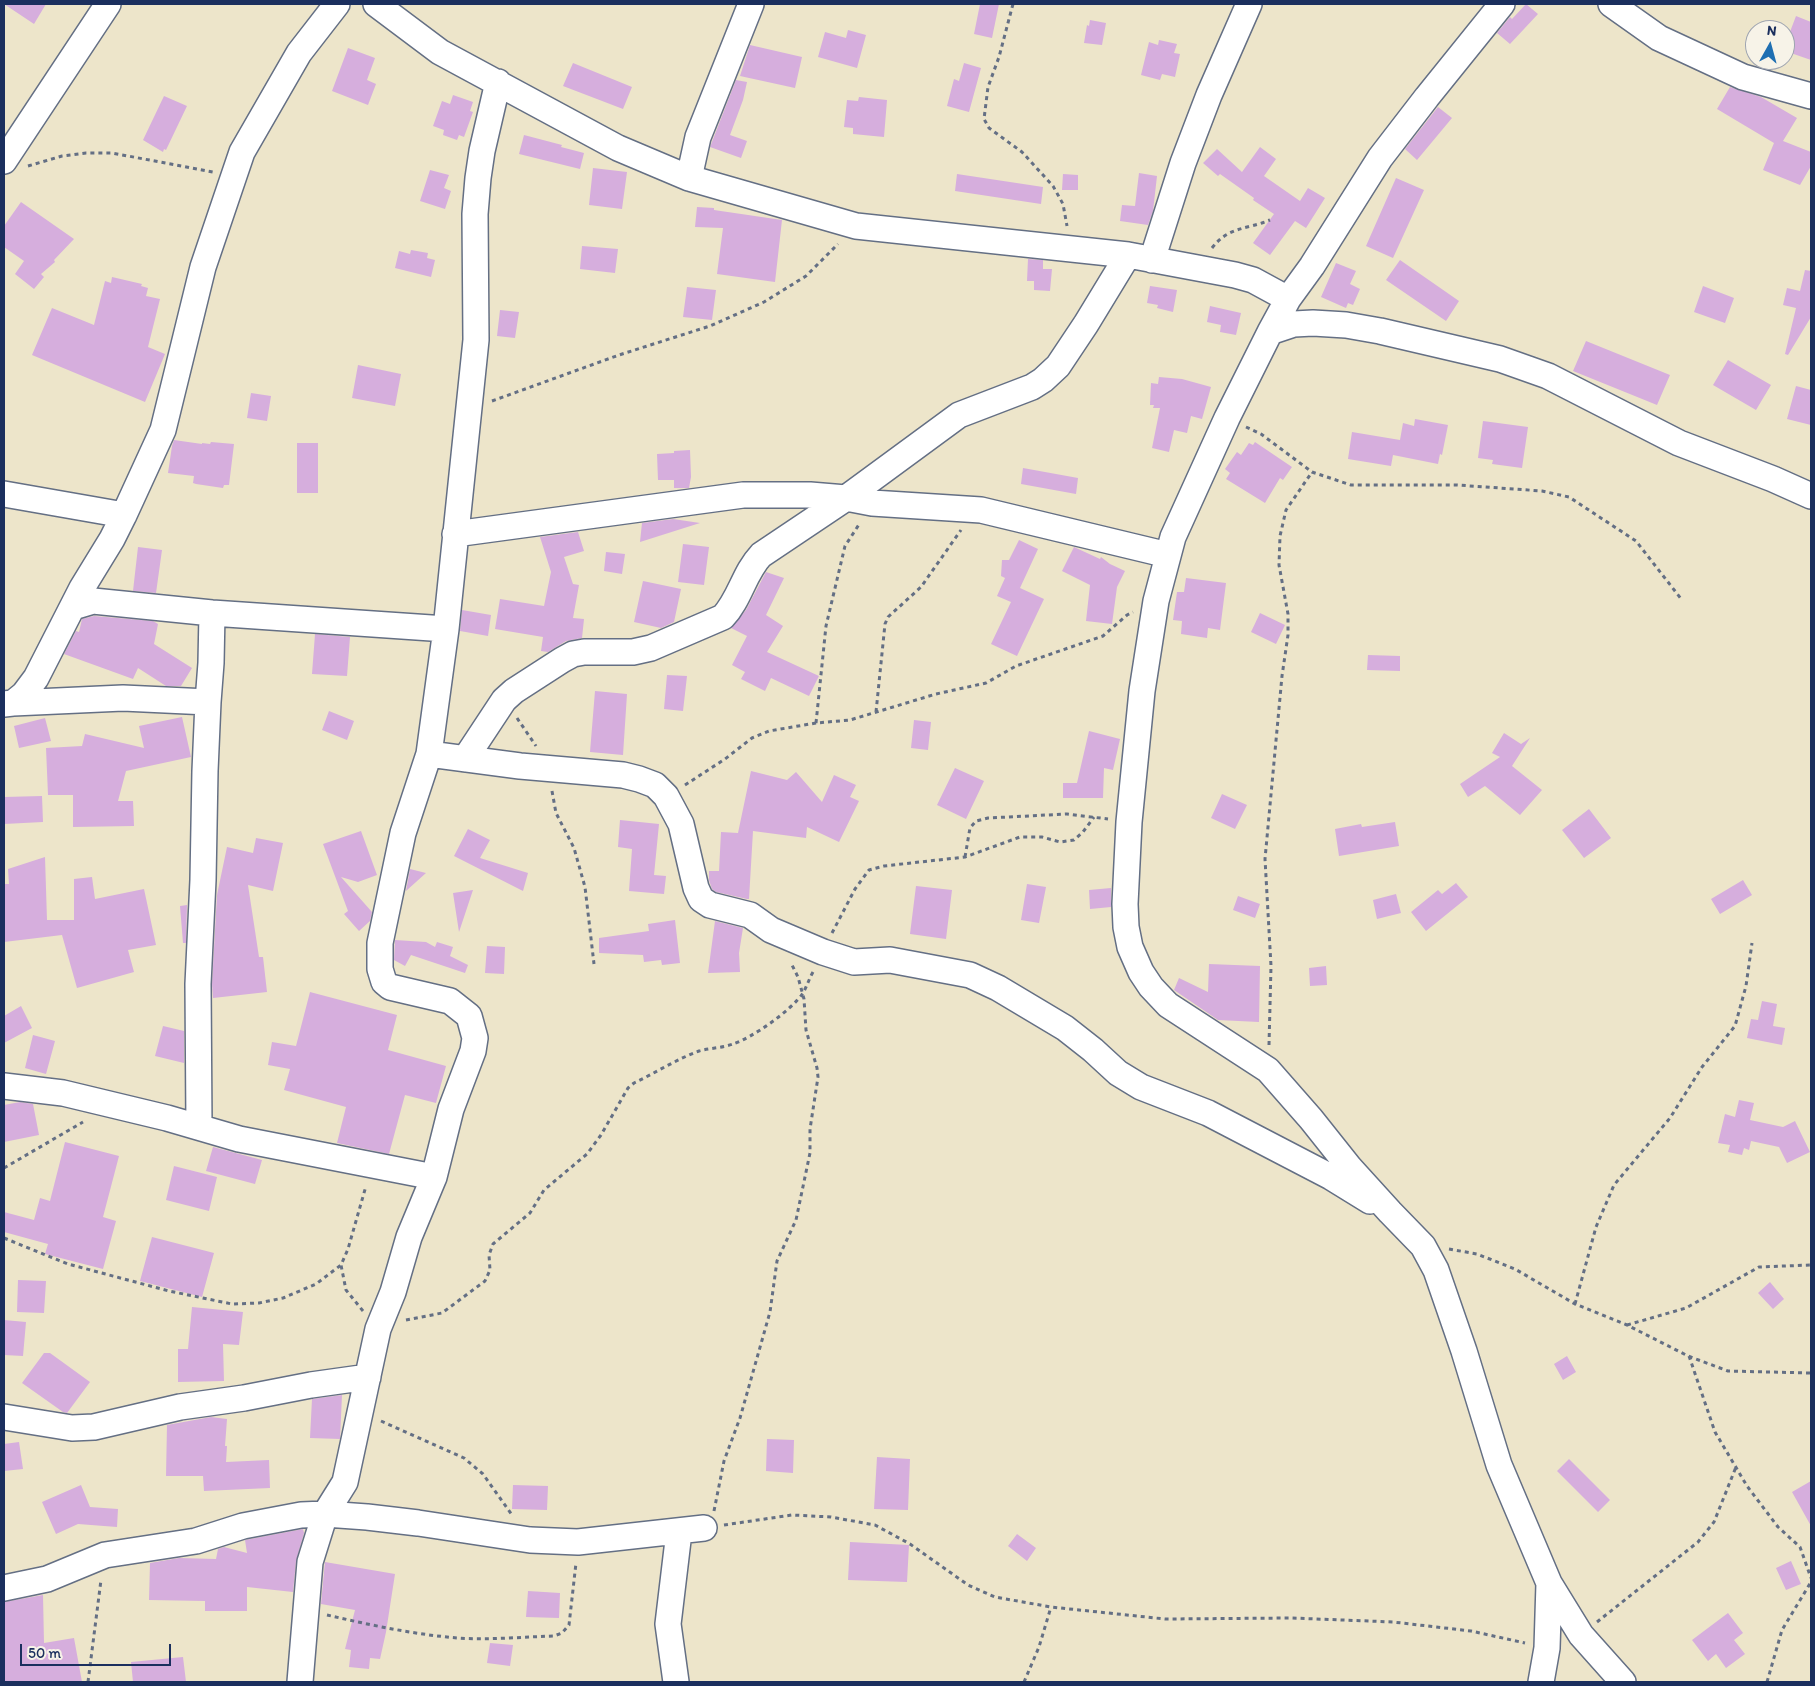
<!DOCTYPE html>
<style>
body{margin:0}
#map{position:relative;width:1815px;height:1686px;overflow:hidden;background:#ede5ca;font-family:Itim,sans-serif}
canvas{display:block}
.frame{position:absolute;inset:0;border:5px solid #1b2f5e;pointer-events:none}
.north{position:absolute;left:1745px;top:20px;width:50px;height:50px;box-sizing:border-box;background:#f7f3e8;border:1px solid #9fa5b1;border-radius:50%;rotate:7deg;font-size:14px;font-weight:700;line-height:20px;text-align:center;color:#1b2f5e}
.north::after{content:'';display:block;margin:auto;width:18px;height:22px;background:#1f6fb2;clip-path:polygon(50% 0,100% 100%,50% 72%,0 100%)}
.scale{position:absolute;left:20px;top:1644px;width:151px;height:22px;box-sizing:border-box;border:2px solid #1b2f5e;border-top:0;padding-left:6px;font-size:15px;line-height:18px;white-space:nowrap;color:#1b2f5e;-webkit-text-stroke:4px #f7f3e8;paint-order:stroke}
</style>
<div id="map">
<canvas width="1815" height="1686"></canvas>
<div class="frame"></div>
<div class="north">N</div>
<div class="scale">50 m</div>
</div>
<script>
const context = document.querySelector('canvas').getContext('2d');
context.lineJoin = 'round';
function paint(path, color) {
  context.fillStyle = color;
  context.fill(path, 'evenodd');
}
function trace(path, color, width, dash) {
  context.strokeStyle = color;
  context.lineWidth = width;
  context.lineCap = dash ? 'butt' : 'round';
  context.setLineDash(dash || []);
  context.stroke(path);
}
paint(new Path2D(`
 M 4,4 L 46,4 L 34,24 Z
 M 980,4 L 999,4 L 992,38 L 974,34 Z
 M 1526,4 L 1538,14 L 1510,44 L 1497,33 L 1510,17 L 1512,19 Z
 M 1796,16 L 1811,22 L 1811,60 L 1785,51 L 1785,45 Z
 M 1090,20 L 1106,23 L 1102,45 L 1084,43 L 1087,25 L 1089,26 Z
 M 848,30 L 866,35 L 857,68 L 818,57 L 825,32 L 846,38 Z
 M 1159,40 L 1177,44 L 1174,53 L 1180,54 L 1175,77 L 1162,74 L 1160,80 L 1141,75 L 1149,42 L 1158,45 Z
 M 750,45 L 802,57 L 795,88 L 740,76 Z
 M 348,48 L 375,58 L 367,80 L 376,84 L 368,105 L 332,91 Z
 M 573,63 L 632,87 L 623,109 L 563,86 Z
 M 964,63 L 981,68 L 969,112 L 947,106 L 954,79 L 959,81 Z
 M 736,80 L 747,82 L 743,100 L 730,135 L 747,141 L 741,158 L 710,147 Z
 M 1730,87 L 1761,97 L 1797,118 L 1783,141 L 1811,152 L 1811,166 L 1800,185 L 1763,170 L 1774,143 L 1717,109 Z
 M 453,95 L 473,102 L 470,111 L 473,112 L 464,137 L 459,135 L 457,140 L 443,135 L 444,130 L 433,126 L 442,101 L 450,104 Z
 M 164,96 L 187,106 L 166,150 L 164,149 L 163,152 L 143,140 Z
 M 859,97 L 887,100 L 884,137 L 853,134 L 853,128 L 844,127 L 847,100 L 858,101 Z
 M 1438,107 L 1452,118 L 1417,160 L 1405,149 Z
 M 524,135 L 562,145 L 561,147 L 584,153 L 580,169 L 519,154 Z
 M 1260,147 L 1276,159 L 1264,176 L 1300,201 L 1308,188 L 1325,198 L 1306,228 L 1295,221 L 1270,255 L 1253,243 L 1274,214 L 1253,200 L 1254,198 L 1220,174 L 1218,176 L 1203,163 L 1217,149 L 1242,172 Z
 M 593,168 L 627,172 L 622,209 L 589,205 Z
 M 430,170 L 449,175 L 444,188 L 451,191 L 445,209 L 420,201 Z
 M 1139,173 L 1157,176 L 1153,211 L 1148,225 L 1120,221 L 1122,205 L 1135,206 Z
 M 957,174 L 1043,187 L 1041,204 L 955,191 Z
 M 1063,174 L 1078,175 L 1078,190 L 1062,190 Z
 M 1396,178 L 1424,190 L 1393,258 L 1366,246 Z
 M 21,202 L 74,239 L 54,260 L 55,262 L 41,274 L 44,277 L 34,289 L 15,274 L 24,261 L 4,247 L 4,226 Z
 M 697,207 L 714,208 L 714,210 L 782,220 L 775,282 L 717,274 L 723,228 L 695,227 Z
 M 582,246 L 618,249 L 615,273 L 580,269 Z
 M 411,250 L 428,253 L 427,258 L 435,260 L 431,277 L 395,268 L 399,251 L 410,254 Z
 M 1028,259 L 1043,260 L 1043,269 L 1052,269 L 1050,291 L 1034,290 L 1034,281 L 1027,281 Z
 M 1400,260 L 1459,301 L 1446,321 L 1386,280 Z
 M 1336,263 L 1356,271 L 1350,284 L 1360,289 L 1353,305 L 1348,303 L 1346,308 L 1321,297 Z
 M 1805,270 L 1811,271 L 1811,317 L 1788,355 L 1785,354 L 1796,308 L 1783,305 L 1787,288 L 1800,291 Z
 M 112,277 L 142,284 L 141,286 L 148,288 L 146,296 L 160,299 L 148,347 L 165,354 L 145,402 L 32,355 L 52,308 L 94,325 L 105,281 L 111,283 Z
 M 1150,286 L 1177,290 L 1173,312 L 1157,308 L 1158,305 L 1147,303 Z
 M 1703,286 L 1734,298 L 1725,323 L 1694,312 Z
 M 687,287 L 716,290 L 712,320 L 683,317 Z
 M 1210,306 L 1241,313 L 1236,335 L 1220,332 L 1221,325 L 1207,322 Z
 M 500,310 L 519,312 L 515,338 L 497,336 Z
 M 1586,341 L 1670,375 L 1657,405 L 1573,371 Z
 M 1728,360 L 1771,385 L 1756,410 L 1713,385 Z
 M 358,365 L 401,374 L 395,406 L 352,398 Z
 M 1159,377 L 1182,379 L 1211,387 L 1202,419 L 1191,416 L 1187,433 L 1174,430 L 1169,452 L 1152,448 L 1160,408 L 1153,408 L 1154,405 L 1150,405 L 1151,383 L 1158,384 Z
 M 1796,386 L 1811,390 L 1811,425 L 1787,419 Z
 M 251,393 L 271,396 L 267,421 L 247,418 Z
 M 1415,419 L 1448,425 L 1442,455 L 1440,454 L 1438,464 L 1393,455 L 1391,466 L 1348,459 L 1352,432 L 1400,440 L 1403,423 L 1414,426 Z
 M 1483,421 L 1528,427 L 1522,468 L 1492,464 L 1493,460 L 1478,458 Z
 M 174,440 L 202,444 L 202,443 L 210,444 L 211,442 L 234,444 L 229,485 L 224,485 L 223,488 L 196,484 L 193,483 L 194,476 L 168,473 L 172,446 Z
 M 1255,442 L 1292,467 L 1283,480 L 1280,478 L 1265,503 L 1226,479 L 1230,473 L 1225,469 L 1237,452 L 1241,455 L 1249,443 L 1253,445 Z
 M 297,443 L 318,443 L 318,493 L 297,493 Z
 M 690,450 L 691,477 L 689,488 L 674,488 L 674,480 L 658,480 L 657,454 L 674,453 L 674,451 Z
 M 1023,468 L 1078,478 L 1076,494 L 1021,484 Z
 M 673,519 L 700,523 L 640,542 L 642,523 Z
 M 578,532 L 584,551 L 564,557 L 573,584 L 579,585 L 573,618 L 584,619 L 582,638 L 566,641 L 548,652 L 541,651 L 543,637 L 495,629 L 500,599 L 544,606 L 551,572 L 540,537 Z
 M 1019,540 L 1038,549 L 1020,588 L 1044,599 L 1017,656 L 991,644 L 1011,602 L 997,596 L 1005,578 L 1001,576 L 1002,560 L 1009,560 Z
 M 683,544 L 709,547 L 704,585 L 678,582 Z
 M 138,547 L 162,550 L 156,593 L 133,591 Z
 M 1074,547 L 1100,559 L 1101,557 L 1110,564 L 1125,571 L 1117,587 L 1112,624 L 1086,621 L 1090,585 L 1062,571 Z
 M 606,552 L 625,554 L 622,574 L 604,571 Z
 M 766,572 L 784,578 L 766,615 L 783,626 L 767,652 L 819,676 L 809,696 L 771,678 L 765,691 L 741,679 L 745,672 L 732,665 L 747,636 L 731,628 L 746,610 Z
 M 1186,578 L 1226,583 L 1220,630 L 1208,628 L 1207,638 L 1181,634 L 1182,621 L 1173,620 L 1177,592 L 1184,592 Z
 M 643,581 L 681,589 L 674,622 L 661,628 L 634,622 Z
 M 462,610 L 491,615 L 488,636 L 460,631 Z
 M 1260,613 L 1285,625 L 1276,644 L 1251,632 Z
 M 94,616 L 153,621 L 158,624 L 154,644 L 192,668 L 181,686 L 166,686 L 138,668 L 133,679 L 64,654 L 76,631 L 79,632 L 82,619 Z
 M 315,634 L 350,637 L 347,676 L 312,674 Z
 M 1368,655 L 1400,656 L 1400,671 L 1367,670 Z
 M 667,675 L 687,676 L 683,711 L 664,709 Z
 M 595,691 L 627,694 L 623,755 L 590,752 Z
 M 329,711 L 354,721 L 347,740 L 322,730 Z
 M 182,717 L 191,757 L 126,771 L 118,801 L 133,801 L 134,826 L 73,827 L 73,795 L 48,795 L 46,748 L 82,746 L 85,734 L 144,748 L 139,726 Z
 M 45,718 L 51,741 L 19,748 L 14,726 Z
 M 914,720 L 931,722 L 928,750 L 911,748 Z
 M 1089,731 L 1120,739 L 1113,770 L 1104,768 L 1103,798 L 1063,798 L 1063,783 L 1077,783 Z
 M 1504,733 L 1521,744 L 1530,738 L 1512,766 L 1542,790 L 1520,815 L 1485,786 L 1468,797 L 1460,784 L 1500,757 L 1492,753 Z
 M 955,768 L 984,781 L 966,819 L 937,805 Z
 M 751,771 L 787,780 L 796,772 L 822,802 L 834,775 L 856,785 L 850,797 L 859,801 L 839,842 L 807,827 L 806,838 L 753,831 L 749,899 L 747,899 L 716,892 L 712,889 L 709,880 L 709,871 L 719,871 L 721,832 L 738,833 Z
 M 1222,794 L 1247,805 L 1235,829 L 1211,818 Z
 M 42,796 L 43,822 L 4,824 L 4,797 Z
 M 1589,809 L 1611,838 L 1584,858 L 1562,830 Z
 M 620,820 L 659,824 L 654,875 L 666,876 L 664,894 L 629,891 L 632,849 L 618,847 Z
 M 1395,822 L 1399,846 L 1339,856 L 1335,829 L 1361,824 L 1362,827 Z
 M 468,829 L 490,840 L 480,858 L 528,873 L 523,891 L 454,856 Z
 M 361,831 L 377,875 L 358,882 L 341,877 L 372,912 L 370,921 L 359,931 L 344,914 L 348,911 L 323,844 Z
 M 256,838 L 283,843 L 273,891 L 248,885 L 259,957 L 263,957 L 267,992 L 213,998 L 212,984 L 217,895 L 227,847 L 253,853 Z
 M 45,857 L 47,920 L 74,920 L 74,879 L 92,877 L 95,899 L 144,889 L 156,945 L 128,950 L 134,972 L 77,988 L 62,935 L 4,942 L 4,884 L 9,884 L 8,869 Z
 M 410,869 L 426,873 L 406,891 Z
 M 1743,880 L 1752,895 L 1720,914 L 1711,899 Z
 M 1456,883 L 1468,897 L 1426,931 L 1411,912 L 1438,890 L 1442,894 Z
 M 1027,884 L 1046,887 L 1039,923 L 1021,920 Z
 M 916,886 L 952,890 L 946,939 L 910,934 Z
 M 1111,888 L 1111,907 L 1090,909 L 1089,890 Z
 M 473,890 L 459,932 L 453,893 Z
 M 1396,894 L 1401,913 L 1377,919 L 1373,900 Z
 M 1238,896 L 1260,904 L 1255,918 L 1233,910 Z
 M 187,905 L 186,943 L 183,943 L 180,906 Z
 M 675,920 L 680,963 L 662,965 L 661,960 L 644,962 L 643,955 L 599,953 L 599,938 L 649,931 L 648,924 Z
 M 715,921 L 743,928 L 739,953 L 740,972 L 708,973 Z
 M 395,940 L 426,942 L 435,947 L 437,942 L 453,947 L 450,956 L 468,965 L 465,973 L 411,955 L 405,966 L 394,960 Z
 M 487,946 L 505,947 L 504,974 L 485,973 Z
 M 1209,964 L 1260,966 L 1259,1022 L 1218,1020 L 1174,990 L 1179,978 L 1208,992 Z
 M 1326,966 L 1327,985 L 1310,986 L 1309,968 Z
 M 310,992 L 397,1015 L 388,1050 L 446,1066 L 436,1103 L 405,1095 L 389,1154 L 337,1143 L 346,1107 L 284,1090 L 290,1069 L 268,1065 L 272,1042 L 296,1046 Z
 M 1762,1001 L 1777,1004 L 1773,1026 L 1785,1028 L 1782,1045 L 1747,1038 L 1751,1019 L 1758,1020 Z
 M 21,1006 L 32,1028 L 4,1043 L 4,1016 Z
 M 163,1026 L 184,1031 L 184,1063 L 155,1056 Z
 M 33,1035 L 55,1041 L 46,1074 L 25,1068 Z
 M 1739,1100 L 1754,1103 L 1750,1120 L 1783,1127 L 1795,1121 L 1810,1152 L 1787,1163 L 1779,1147 L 1751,1141 L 1749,1150 L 1744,1148 L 1742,1155 L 1728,1152 L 1730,1145 L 1718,1143 L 1725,1114 L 1735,1117 Z
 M 20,1102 L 33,1104 L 39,1135 L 4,1142 L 4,1105 Z
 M 65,1142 L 119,1156 L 103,1217 L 116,1221 L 103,1269 L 45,1254 L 48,1244 L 4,1232 L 4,1212 L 34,1220 L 40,1198 L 50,1201 Z
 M 213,1147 L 262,1160 L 255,1184 L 206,1171 Z
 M 174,1166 L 217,1177 L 209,1211 L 166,1200 Z
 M 152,1237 L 214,1253 L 202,1297 L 140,1281 Z
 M 18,1280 L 46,1281 L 44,1313 L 17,1312 Z
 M 1770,1282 L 1784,1299 L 1773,1309 L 1758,1293 Z
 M 192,1307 L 243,1312 L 239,1345 L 223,1344 L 224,1381 L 178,1382 L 178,1349 L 188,1349 Z
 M 4,1320 L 26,1322 L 23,1356 L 4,1355 Z
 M 44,1353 L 50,1353 L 90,1382 L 67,1413 L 63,1412 L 22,1383 Z
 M 1567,1356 L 1576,1372 L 1563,1380 L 1554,1364 Z
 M 342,1395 L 340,1439 L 310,1438 L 312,1399 Z
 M 211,1417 L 227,1419 L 225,1446 L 227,1446 L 226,1462 L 269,1460 L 270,1488 L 204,1491 L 203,1476 L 166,1476 L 167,1425 Z
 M 767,1439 L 794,1440 L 793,1473 L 766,1471 Z
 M 19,1442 L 23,1469 L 4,1471 L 4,1444 Z
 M 877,1457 L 910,1459 L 908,1510 L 874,1509 Z
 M 1569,1459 L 1610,1500 L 1598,1512 L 1557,1471 Z
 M 1811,1481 L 1811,1526 L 1792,1492 Z
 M 81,1485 L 90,1507 L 118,1509 L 117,1527 L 78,1524 L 56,1534 L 42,1502 Z
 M 513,1485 L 548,1486 L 547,1510 L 512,1509 Z
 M 303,1529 L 304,1533 L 296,1561 L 293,1592 L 247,1587 L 247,1611 L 205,1611 L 205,1601 L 149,1600 L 150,1563 L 179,1558 L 216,1559 L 218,1549 L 224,1547 L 247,1553 L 245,1540 Z
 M 1017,1534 L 1036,1548 L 1027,1561 L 1008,1546 Z
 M 850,1542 L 909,1545 L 907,1582 L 848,1580 Z
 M 1791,1561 L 1801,1584 L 1786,1590 L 1776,1568 Z
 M 325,1562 L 395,1574 L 386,1632 L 380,1659 L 370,1658 L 369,1669 L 349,1667 L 351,1650 L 345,1649 L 355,1610 L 321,1604 Z
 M 528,1591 L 560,1593 L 559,1618 L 526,1617 Z
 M 43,1595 L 44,1643 L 74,1638 L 82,1682 L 4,1682 L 4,1602 Z
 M 1728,1613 L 1743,1633 L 1734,1640 L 1745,1654 L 1726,1668 L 1716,1654 L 1708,1661 L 1692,1640 Z
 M 490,1643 L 513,1645 L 510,1666 L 487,1663 Z
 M 183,1657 L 186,1682 L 133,1682 L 131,1662 Z`), '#d6aedd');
const street = new Path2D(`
 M 376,4 L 440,52 L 618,148 L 689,178 L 856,226 L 1128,255 L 1235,275 L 1253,280 L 1288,299
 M 1502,4 L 1427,97 L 1380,158 L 1312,266 L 1288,299 L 1270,332 L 1227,418 L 1173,537 L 1156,601 L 1142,691 L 1129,822 L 1125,904 L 1126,927 L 1130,947 L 1141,972 L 1151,987 L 1168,1005 L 1268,1070 L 1311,1119 L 1350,1168 L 1390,1212 L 1423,1246 L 1436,1270 L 1464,1351 L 1499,1465 L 1549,1583 L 1581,1635 L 1623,1682
 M 1611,4 L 1659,38 L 1743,77 L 1811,96
 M 4,161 L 108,4
 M 689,178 L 698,137 L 751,4
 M 1152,260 L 1183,163 L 1209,95 L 1249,4
 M 1270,332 L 1294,324 L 1313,323 L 1346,325 L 1380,331 L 1500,359 L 1548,376 L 1679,443 L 1773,479 L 1811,496
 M 4,494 L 124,515
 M 455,534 L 743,495 L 810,495 L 846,498 L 872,503 L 981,510 L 1168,555
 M 73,607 L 93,601 L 212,613 L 446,629
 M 13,703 L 123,698 L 208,702
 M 4,704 L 13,703 L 24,694 L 36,678 L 82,588 L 112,539 L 124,515 L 163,430 L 203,267 L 242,152 L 299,53 L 337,4
 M 429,754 L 520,766 L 623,775 L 639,779 L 655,785 L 666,796 L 681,824 L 696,888 L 701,899 L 710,905 L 750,915 L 771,930 L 823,952 L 854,962 L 890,960 L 970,975 L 998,988 L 1065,1028 L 1093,1050 L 1118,1073 L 1141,1087 L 1208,1113 L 1331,1177 L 1370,1201
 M 465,759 L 504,700 L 514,691 L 562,660 L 573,654 L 584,652 L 633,652 L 651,648 L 723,617 C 740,599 744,573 761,555 L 846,498 L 959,415 L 1032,387 L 1043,380 L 1058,366 L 1086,324 L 1128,255
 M 4,1086 L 63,1093 L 167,1118 L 239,1139 L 434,1177
 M 199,1127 L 198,984 L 203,880 L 205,771 L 208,702 L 211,663 L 212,613
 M 4,1417 L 72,1428 L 94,1427 L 180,1407 L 244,1398 L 311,1385 L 368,1377
 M 4,1588 L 47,1579 L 105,1555 L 196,1541 L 243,1526 L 301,1515 L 325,1514 L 367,1517 L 418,1523 L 530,1540 L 578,1542 L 704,1528
 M 300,1682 L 310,1562 L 325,1514 L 345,1482 L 378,1329 L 393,1292 L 409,1237 L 434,1177 L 451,1109 L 473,1051 L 475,1038 L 469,1016 L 450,1001 L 390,987 L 384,982 L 380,969 L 380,943 L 403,833 L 429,754 L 446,629 L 476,340 L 475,214 L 478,178 L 482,151 L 498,82
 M 676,1682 L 668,1624 L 679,1532
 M 1541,1682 L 1547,1648 L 1549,1583`);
trace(street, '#646f84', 28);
trace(new Path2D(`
 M 1013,4 L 999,57 L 988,87 L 984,119 L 989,128 L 1022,152 L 1053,186 L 1063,204 L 1067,226
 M 28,166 L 62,156 L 86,153 L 112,153 L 213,172
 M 1212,248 C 1229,226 1246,230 1270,220
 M 492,401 L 619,355 L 710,326 L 764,302 L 806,276 L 838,244
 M 1246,427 L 1261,434 L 1312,472 L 1351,485 L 1457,485 L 1542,491 L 1569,497 L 1636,541 L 1682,600
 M 876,712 L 885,624 L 888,617 L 921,587 L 961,530
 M 517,718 L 536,746
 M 816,723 L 826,626 L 845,546 L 860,523
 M 685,785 L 725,759 L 752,738 L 769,731 L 816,723 L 850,720 L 936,694 L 986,683 L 1016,666 L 1103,636 L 1127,615 L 1133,612
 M 552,791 L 556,813 L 574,848 L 585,887 L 594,964
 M 965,857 L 970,828 L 976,821 L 988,818 L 1067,814 L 1108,819
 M 832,933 L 855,889 L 869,870 L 884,866 L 965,857 L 1020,837 L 1042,837 L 1060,842 L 1074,840 L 1083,832 L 1094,817
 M 1269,1045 L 1271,966 L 1265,859 L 1282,676 L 1288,635 L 1288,614 L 1279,565 L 1280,536 L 1286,510 L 1312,472
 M 4,1168 L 83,1122
 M 4,1238 L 68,1264 L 169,1291 L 232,1304 L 259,1303 L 283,1298 L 316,1284 L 341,1265
 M 1449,1249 L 1477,1254 L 1515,1269 L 1575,1304 L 1627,1325 L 1688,1356 L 1728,1371 L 1811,1373
 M 1575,1304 L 1596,1227 L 1614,1185 L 1670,1118 L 1702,1067 L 1735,1026 L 1746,986 L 1752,943
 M 363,1311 L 346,1290 L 341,1265 L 348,1249 L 366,1186
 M 406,1320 L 442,1313 L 485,1281 L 490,1270 L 489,1255 L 493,1244 L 530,1213 L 544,1190 L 587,1154 L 601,1135 L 628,1088 L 634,1083 C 655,1073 677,1059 699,1051 C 710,1048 722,1048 733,1044 C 752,1038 792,1010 803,993 C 807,986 809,979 813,972
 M 1627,1325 L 1686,1308 L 1759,1267 L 1811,1265
 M 1689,1356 L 1715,1432 L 1747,1486 L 1778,1527 L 1800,1547 L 1811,1578
 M 381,1421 L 464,1458 L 483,1474 L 512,1515
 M 714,1511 L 724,1461 L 740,1418 L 770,1312 L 777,1261 L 796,1220 L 810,1153 L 810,1129 L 818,1077 L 817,1068 L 806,1030 L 804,999 L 798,977 L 791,963
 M 724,1525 L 792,1515 L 831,1517 L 875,1525 L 910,1544 L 968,1585 L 995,1597 L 1051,1607 L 1165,1619 L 1292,1618 L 1393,1622 L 1471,1631 L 1525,1643
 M 327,1615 C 366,1624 407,1633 447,1637 C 482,1641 519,1637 554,1636 L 562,1633 L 569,1625 L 576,1563
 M 1597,1622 L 1698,1542 L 1714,1522 L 1736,1467
 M 88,1682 L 101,1580
 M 1024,1682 L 1039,1647 L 1051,1607
 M 1767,1682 L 1782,1630 L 1811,1582`), '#646f84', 3, [4, 4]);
trace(street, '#fff', 25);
</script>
